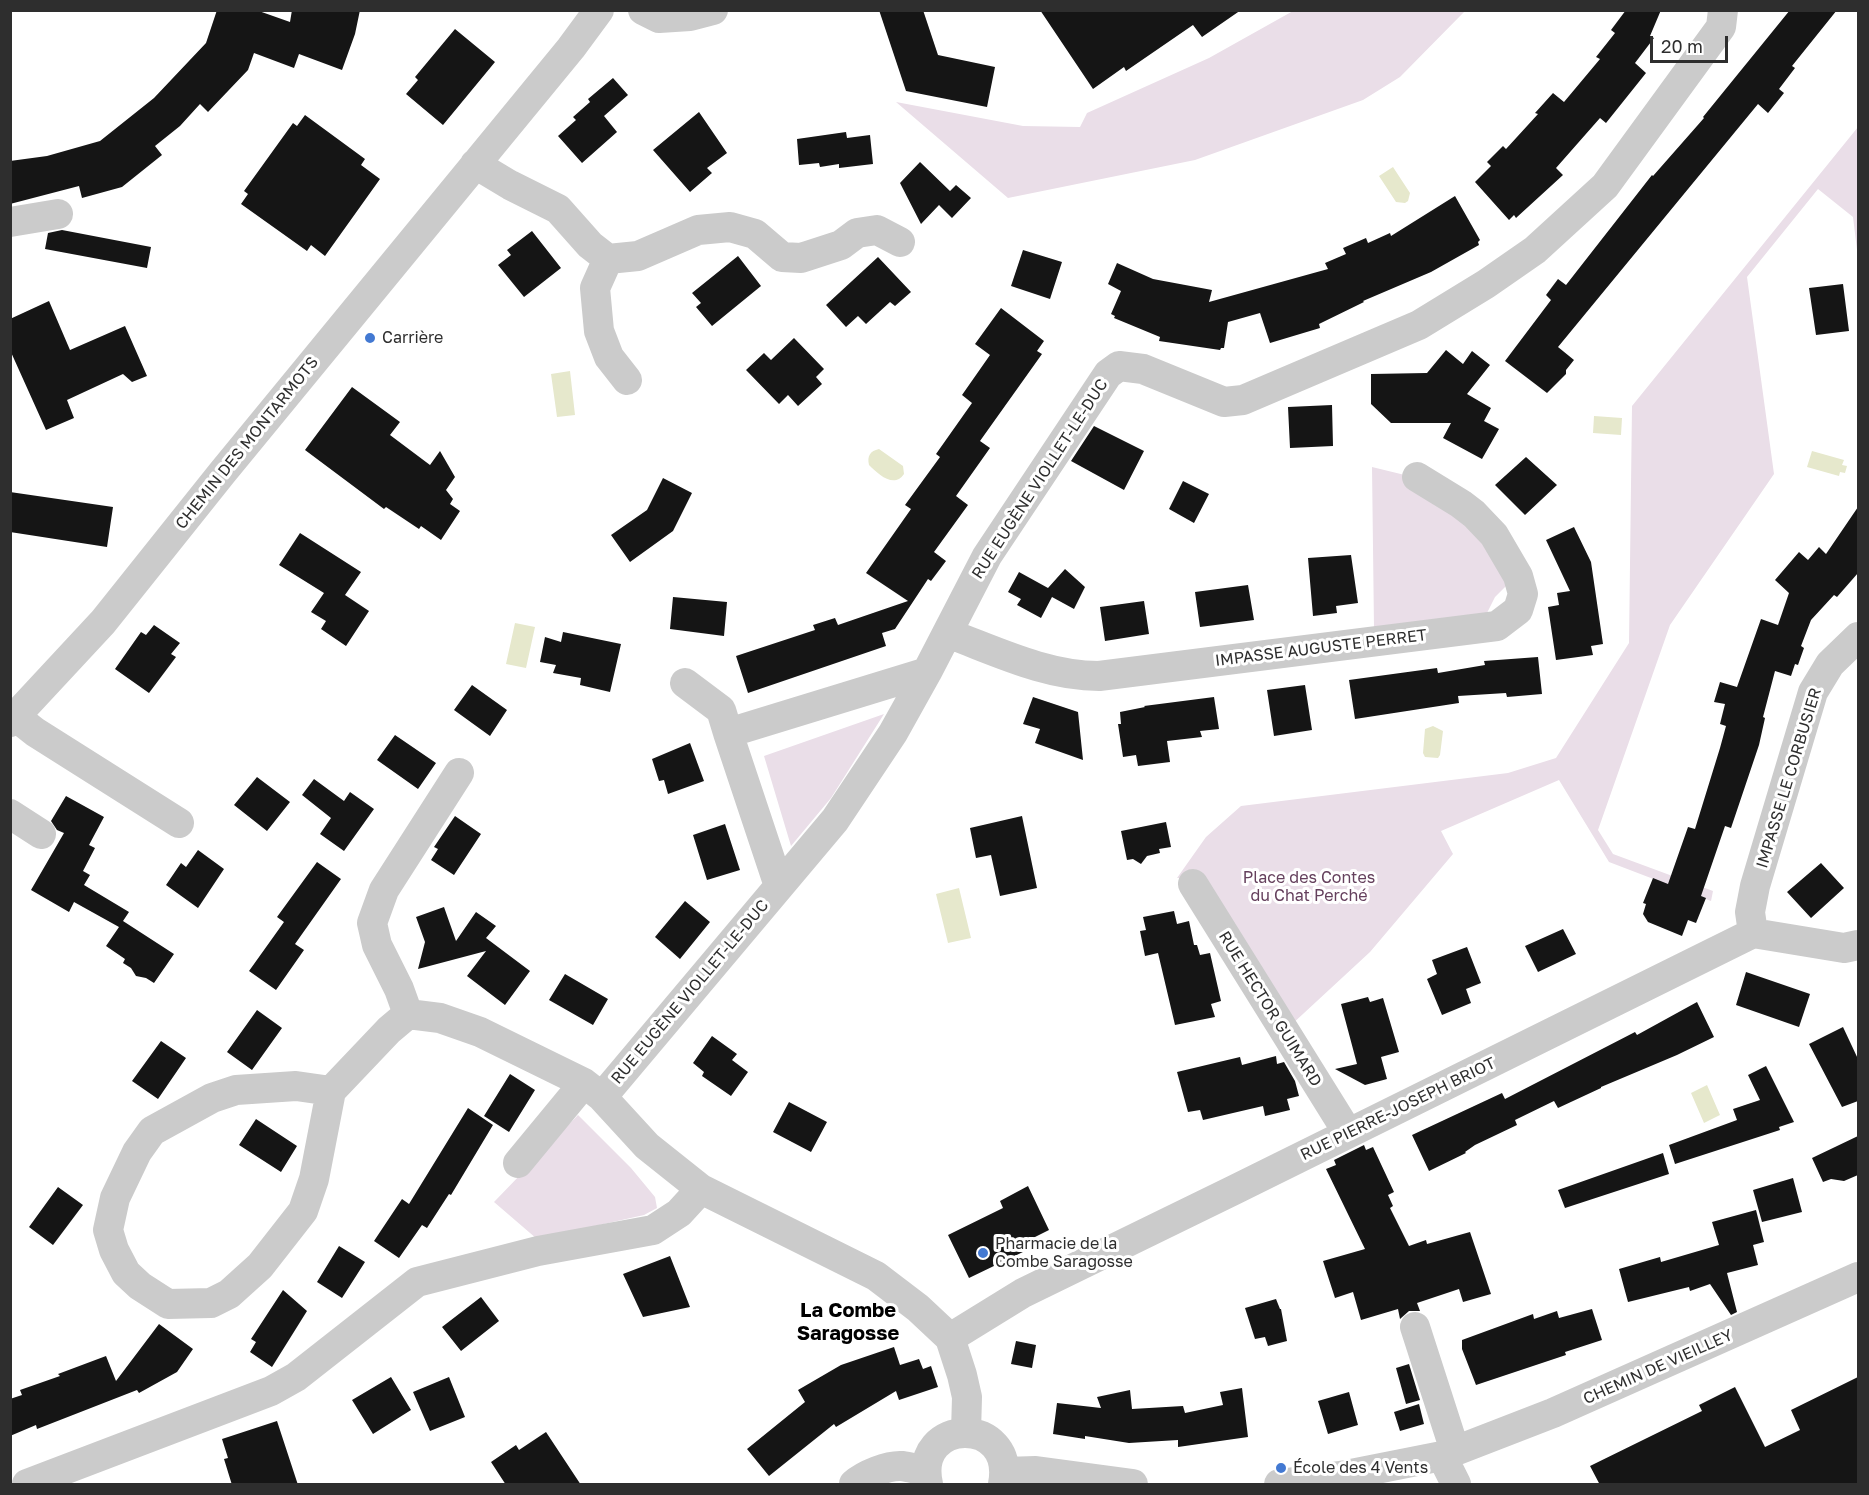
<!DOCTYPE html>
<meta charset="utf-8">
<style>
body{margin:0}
#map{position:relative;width:1869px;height:1495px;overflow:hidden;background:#fff;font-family:"Golos Text",sans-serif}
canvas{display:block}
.frame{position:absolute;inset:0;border:12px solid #2e2e2e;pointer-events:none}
.scale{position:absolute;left:1650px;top:36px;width:78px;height:27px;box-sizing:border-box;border:3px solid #2e2e2e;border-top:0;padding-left:8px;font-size:18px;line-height:21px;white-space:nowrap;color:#2e2e2e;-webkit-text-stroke:4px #fff;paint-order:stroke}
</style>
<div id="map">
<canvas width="1869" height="1495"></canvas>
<div class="frame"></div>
<div class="scale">20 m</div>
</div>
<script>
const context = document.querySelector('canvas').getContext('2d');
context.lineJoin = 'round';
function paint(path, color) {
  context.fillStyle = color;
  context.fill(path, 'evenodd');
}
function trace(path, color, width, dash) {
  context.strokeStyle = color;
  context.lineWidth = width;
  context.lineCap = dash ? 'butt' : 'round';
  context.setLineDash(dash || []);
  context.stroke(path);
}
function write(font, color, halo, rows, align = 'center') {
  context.font = font + ' "Golos Text",sans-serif';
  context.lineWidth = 6;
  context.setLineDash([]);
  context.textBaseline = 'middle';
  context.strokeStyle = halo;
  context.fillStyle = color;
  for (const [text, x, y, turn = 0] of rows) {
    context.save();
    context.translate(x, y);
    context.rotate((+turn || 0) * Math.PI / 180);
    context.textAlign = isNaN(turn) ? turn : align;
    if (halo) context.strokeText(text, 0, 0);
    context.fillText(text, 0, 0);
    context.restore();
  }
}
paint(new Path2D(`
 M 1293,11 L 1465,11 L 1400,77 L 1363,100 L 1195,160 L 1008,198 L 896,102 L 1023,126 L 1080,127 L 1087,113 L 1209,58 Z
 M 1858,127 L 1858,258 L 1853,217 L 1818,189 L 1747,277 L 1774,474 L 1670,625 L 1598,830 L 1613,854 L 1713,891 L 1711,901 L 1609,862 L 1559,780 L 1441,831 L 1453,854 L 1370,952 L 1290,1026 L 1200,877 L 1177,878 L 1206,837 L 1241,806 L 1508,773 L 1556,758 L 1629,643 L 1632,406 Z
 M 1372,467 L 1413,477 L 1485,544 L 1509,583 L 1495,597 L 1487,613 L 1374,628 Z
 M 884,714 L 831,798 L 791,846 L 764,756 Z
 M 578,1115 L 631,1168 L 655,1197 L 657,1208 L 644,1215 L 537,1239 L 494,1202 Z`), '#eadee8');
paint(new Path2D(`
 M 1393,167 L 1410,193 L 1408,201 L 1405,203 L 1396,202 L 1379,176 Z
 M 570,371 L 575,415 L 557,417 L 551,374 Z
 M 1594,416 L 1622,418 L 1621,435 L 1593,433 Z
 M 879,449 L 903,466 L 904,474 C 894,489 878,474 869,465 C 867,456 870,451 879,449 Z
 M 1812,451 L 1844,460 L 1842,465 L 1847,466 L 1845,473 L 1840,472 L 1839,476 L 1807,467 Z
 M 515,623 L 535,627 L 526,668 L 506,664 Z
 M 1433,726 L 1443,731 L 1440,755 L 1438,758 L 1425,757 L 1423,753 L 1425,729 Z
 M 959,888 L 971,938 L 948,943 L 936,894 Z
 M 1707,1085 L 1720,1115 L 1704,1123 L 1691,1093 Z`), '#e6e8cc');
paint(new Path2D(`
 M 217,10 L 256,10 L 290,22 L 292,10 L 360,10 L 355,34 L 342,70 L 299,54 L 294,68 L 254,53 L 248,70 L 208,112 L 200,104 L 180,126 L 155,146 L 162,155 L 122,187 L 82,198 L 79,186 L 10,204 L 10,161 L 47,156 L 100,141 L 154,98 L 206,43 Z
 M 879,10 L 923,10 L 938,55 L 995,67 L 987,107 L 906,91 Z
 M 1040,10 L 1241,10 L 1202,37 L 1193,25 L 1126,71 L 1124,67 L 1093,89 Z
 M 1626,10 L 1661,10 L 1650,36 L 1654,38 L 1635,63 L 1646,73 L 1606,123 L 1600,118 L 1556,168 L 1563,175 L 1516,218 L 1514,215 L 1509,220 L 1475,182 L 1491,166 L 1487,162 L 1503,146 L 1506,149 L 1538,114 L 1535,113 L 1553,93 L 1564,102 L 1600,59 L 1596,57 L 1615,33 L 1611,30 Z
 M 1790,10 L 1837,10 L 1792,66 L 1795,68 L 1779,89 L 1784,93 L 1768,113 L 1758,104 L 1558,347 L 1574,360 L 1566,370 L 1566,374 L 1547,393 L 1505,361 L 1551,300 L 1546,295 L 1558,279 L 1566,285 L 1652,175 L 1653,176 L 1704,118 L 1703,117 Z
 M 455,29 L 495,62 L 443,125 L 406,94 L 418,80 L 415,77 Z
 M 613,78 L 628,95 L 604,116 L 617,132 L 582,163 L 558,136 L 576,120 L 573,117 L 590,102 L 588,99 Z
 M 699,112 L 727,153 L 707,168 L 712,173 L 690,192 L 653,150 Z
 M 305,115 L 365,159 L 361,165 L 380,179 L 325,256 L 311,245 L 307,251 L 241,204 L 248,194 L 244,191 L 293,123 L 297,126 Z
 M 846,132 L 847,138 L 870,135 L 873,164 L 839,168 L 839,164 L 820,167 L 819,163 L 799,165 L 797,139 Z
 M 920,162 L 950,191 L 956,185 L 971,198 L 952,218 L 939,205 L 921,224 L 900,183 Z
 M 1455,196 L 1480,240 L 1478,242 L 1479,245 L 1431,272 L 1363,301 L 1364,302 L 1319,324 L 1320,328 L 1270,343 L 1260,313 L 1228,322 L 1224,348 L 1221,348 L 1220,350 L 1159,341 L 1160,337 L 1114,318 L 1115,316 L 1111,314 L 1121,291 L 1108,284 L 1117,263 L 1153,279 L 1212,290 L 1209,302 L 1328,269 L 1325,263 L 1346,254 L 1343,248 L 1366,238 L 1368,243 L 1390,233 L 1391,236 Z
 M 62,230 L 151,247 L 147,268 L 45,249 L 48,233 Z
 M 532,231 L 561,268 L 524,297 L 498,265 L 511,255 L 507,250 Z
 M 1023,250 L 1062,262 L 1050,299 L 1011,286 Z
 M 738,256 L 761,286 L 712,326 L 696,307 L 701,303 L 692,293 Z
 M 878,257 L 911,292 L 895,306 L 890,302 L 866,324 L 858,316 L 846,327 L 826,305 Z
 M 1843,284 L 1849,331 L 1816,335 L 1809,288 Z
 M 49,301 L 70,350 L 125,326 L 147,376 L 132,382 L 123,374 L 67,400 L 74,418 L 46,430 L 10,350 L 10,319 Z
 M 1001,308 L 1044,341 L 1037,351 L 1042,354 L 980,441 L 990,448 L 956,496 L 968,505 L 934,552 L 946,561 L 931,581 L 928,579 L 895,629 L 882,633 L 886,646 L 748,693 L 736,656 L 815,630 L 813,625 L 835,618 L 838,625 L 908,601 L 866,573 L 911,509 L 905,505 L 940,457 L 936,454 L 972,403 L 962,395 L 990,355 L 975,344 Z
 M 794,338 L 824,369 L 816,377 L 822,384 L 798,406 L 788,395 L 779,404 L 746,370 L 764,353 L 771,360 Z
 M 1446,350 L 1463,364 L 1472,351 L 1490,365 L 1467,394 L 1491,408 L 1484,421 L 1499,429 L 1482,459 L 1443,438 L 1451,423 L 1391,423 L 1371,404 L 1371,374 L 1427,373 Z
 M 352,387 L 400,422 L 390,435 L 430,465 L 440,451 L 455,477 L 446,490 L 453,499 L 450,504 L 460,511 L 441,540 L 421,526 L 419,529 L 386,507 L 384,509 L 305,450 Z
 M 1332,405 L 1333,446 L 1290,448 L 1288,407 Z
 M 1094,426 L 1144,451 L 1124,490 L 1071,461 Z
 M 1526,457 L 1557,485 L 1525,515 L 1495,485 Z
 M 663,478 L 692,493 L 673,531 L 630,562 L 611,535 L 647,510 Z
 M 1183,481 L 1209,494 L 1194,523 L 1169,509 Z
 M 10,492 L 113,507 L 107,547 L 10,532 Z
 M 1858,507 L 1858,573 L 1837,597 L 1834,595 L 1811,620 L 1801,646 L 1804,648 L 1798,665 L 1795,664 L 1791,676 L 1775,671 L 1763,717 L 1765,718 L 1759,745 L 1731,828 L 1725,826 L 1701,896 L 1706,898 L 1696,923 L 1688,920 L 1682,936 L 1648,922 L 1643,914 L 1646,904 L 1643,903 L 1653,878 L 1668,884 L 1688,827 L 1695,829 L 1720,748 L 1726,726 L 1720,724 L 1725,704 L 1714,702 L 1720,682 L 1737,687 L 1761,619 L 1778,625 L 1789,593 L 1775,580 L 1799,552 L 1808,560 L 1819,547 L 1826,554 Z
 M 1574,527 L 1591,562 L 1603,644 L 1591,646 L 1593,655 L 1556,660 L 1548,607 L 1559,605 L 1557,593 L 1570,591 L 1546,540 Z
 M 300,533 L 361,572 L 345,595 L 369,611 L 346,646 L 321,629 L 326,621 L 311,612 L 324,593 L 279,565 Z
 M 1351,555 L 1358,603 L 1336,606 L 1337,613 L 1313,616 L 1308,558 Z
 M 1065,569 L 1085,587 L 1074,609 L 1052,597 L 1041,618 L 1017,605 L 1021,599 L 1008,592 L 1019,572 L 1048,588 Z
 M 1248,585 L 1254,620 L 1200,627 L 1195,592 Z
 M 673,597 L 727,602 L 724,636 L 670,629 Z
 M 1144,601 L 1149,634 L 1105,641 L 1100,607 Z
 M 154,625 L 180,643 L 171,654 L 176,657 L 149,693 L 115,669 L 141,632 L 146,635 Z
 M 563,632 L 621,644 L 610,692 L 580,685 L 581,678 L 553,673 L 556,665 L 540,662 L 545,637 L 561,642 Z
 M 1538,657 L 1542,694 L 1507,697 L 1506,693 L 1458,696 L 1459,703 L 1355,719 L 1349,680 L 1437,668 L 1438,673 L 1485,665 L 1484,661 Z
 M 472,685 L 507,710 L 490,736 L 454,710 Z
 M 1305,685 L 1312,730 L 1274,736 L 1267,690 Z
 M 1033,697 L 1078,712 L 1083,760 L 1035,743 L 1040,729 L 1023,724 Z
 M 1214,697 L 1219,729 L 1200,731 L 1202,737 L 1167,741 L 1170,762 L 1138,766 L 1136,755 L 1123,757 L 1118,724 L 1121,724 L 1120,712 L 1145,707 L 1144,706 Z
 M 395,735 L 436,763 L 418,789 L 377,760 Z
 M 690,743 L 704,781 L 668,794 L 664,780 L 659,781 L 652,759 Z
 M 257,777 L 290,802 L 267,831 L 234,805 Z
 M 314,779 L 344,801 L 350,792 L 374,809 L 344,851 L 320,834 L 331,818 L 302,795 Z
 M 66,796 L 104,817 L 89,845 L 95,848 L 83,871 L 90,875 L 84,885 L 129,912 L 123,921 L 174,954 L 154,983 L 146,978 L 136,976 L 131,968 L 123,963 L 125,959 L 106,946 L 119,927 L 74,902 L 69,912 L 31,890 L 64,833 L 57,830 L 51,821 Z
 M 455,816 L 481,834 L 454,875 L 431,860 L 438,849 L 434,847 Z
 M 1022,816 L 1037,888 L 1000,896 L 991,855 L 976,858 L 970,828 Z
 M 1166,822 L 1171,847 L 1159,849 L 1160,853 L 1147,856 L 1141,864 L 1133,859 L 1127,860 L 1121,831 Z
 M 725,824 L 740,870 L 707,880 L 693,835 Z
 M 198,850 L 224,869 L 198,908 L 166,885 L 181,863 L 186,867 Z
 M 317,862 L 341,879 L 295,944 L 304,950 L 276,990 L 249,971 L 284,922 L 277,917 Z
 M 1821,863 L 1844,888 L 1811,918 L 1787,892 Z
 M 685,901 L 710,922 L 680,959 L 655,937 Z
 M 444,907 L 456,941 L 476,912 L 496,926 L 486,938 L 530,971 L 505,1005 L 467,976 L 486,951 L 418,969 L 425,942 L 416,917 Z
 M 1174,911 L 1177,924 L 1189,921 L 1194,945 L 1197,945 L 1200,955 L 1210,953 L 1221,1001 L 1211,1004 L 1215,1017 L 1175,1025 L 1158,953 L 1145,956 L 1140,931 L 1146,930 L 1143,917 Z
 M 1563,929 L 1576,954 L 1538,972 L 1525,946 Z
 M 1467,947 L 1481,983 L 1466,989 L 1471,1003 L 1442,1015 L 1427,979 L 1437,974 L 1432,960 Z
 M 1746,972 L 1810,994 L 1799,1027 L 1736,1005 Z
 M 565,974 L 608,999 L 593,1025 L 549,1000 Z
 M 1368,997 L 1370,1002 L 1383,998 L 1399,1052 L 1381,1057 L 1387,1079 L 1365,1085 L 1335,1069 L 1357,1064 L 1341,1004 Z
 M 1697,1002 L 1714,1037 L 1677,1055 L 1601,1087 L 1601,1088 L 1558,1108 L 1554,1101 L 1515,1120 L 1517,1125 L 1475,1145 L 1465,1152 L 1466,1153 L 1429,1171 L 1412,1135 L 1502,1093 L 1505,1099 L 1635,1032 L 1637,1035 Z
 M 257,1010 L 282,1028 L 252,1070 L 227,1052 Z
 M 1843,1027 L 1858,1059 L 1858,1101 L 1842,1107 L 1809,1044 Z
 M 712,1036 L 737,1054 L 732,1060 L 748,1072 L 731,1096 L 702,1076 L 704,1072 L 693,1063 Z
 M 161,1041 L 186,1058 L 158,1099 L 132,1081 Z
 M 1276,1056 L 1277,1064 L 1284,1062 L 1295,1081 L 1299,1096 L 1287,1099 L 1290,1110 L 1265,1116 L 1263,1106 L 1203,1120 L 1200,1110 L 1188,1112 L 1177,1072 L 1240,1057 L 1242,1065 Z
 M 1766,1066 L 1794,1122 L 1779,1127 L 1780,1130 L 1675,1164 L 1669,1145 L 1737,1120 L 1733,1109 L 1760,1100 L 1748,1075 Z
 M 510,1074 L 535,1090 L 509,1132 L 484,1116 Z
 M 789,1102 L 827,1122 L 811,1152 L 773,1132 Z
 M 468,1108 L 493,1125 L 451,1195 L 449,1194 L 427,1228 L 422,1225 L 399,1258 L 374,1241 L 402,1199 L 409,1204 Z
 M 256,1119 L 297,1146 L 281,1172 L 239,1145 Z
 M 1858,1136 L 1858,1175 L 1844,1181 L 1831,1179 L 1823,1182 L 1812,1158 Z
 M 1364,1145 L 1366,1150 L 1373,1147 L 1394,1192 L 1388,1195 L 1393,1206 L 1390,1208 L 1409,1246 L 1426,1240 L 1427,1244 L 1470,1232 L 1491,1294 L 1463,1302 L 1459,1289 L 1417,1303 L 1420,1311 L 1409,1311 L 1400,1319 L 1398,1309 L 1361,1320 L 1353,1292 L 1335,1298 L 1323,1261 L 1365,1249 L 1326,1169 L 1336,1165 L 1334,1160 Z
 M 1663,1153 L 1669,1174 L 1565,1208 L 1558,1190 Z
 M 1793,1178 L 1802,1212 L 1762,1222 L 1753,1190 Z
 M 1028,1186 L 1049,1230 L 1021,1244 L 1025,1251 L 969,1278 L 948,1235 L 1003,1208 L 1000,1201 Z
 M 58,1187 L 83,1205 L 53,1245 L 29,1227 Z
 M 1756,1210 L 1764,1242 L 1753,1245 L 1758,1265 L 1727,1273 L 1737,1312 L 1731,1315 L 1710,1284 L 1690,1291 L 1689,1287 L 1628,1302 L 1619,1269 L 1660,1257 L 1661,1262 L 1719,1245 L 1712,1222 Z
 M 339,1246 L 365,1262 L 342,1298 L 317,1282 Z
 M 670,1256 L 690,1307 L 643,1317 L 623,1274 Z
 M 283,1290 L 307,1311 L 272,1367 L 250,1352 L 256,1342 L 251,1339 Z
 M 481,1297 L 499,1321 L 461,1351 L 442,1327 Z
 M 1276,1299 L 1280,1309 L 1281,1309 L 1287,1341 L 1268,1346 L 1265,1337 L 1255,1339 L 1245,1308 Z
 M 1592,1309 L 1602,1340 L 1565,1352 L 1566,1355 L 1476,1385 L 1462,1349 L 1462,1340 L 1533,1314 L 1534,1319 L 1557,1311 L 1559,1318 Z
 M 159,1324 L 193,1349 L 177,1372 L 139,1393 L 137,1390 L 37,1429 L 36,1425 L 10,1436 L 10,1399 L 22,1395 L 20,1390 L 60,1376 L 58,1374 L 106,1356 L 116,1381 Z
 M 1016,1341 L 1036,1345 L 1032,1368 L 1011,1364 Z
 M 894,1347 L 900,1365 L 919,1359 L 923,1369 L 931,1366 L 938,1387 L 899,1400 L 896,1391 L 836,1427 L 834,1424 L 769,1476 L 747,1449 L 805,1402 L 798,1390 L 841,1365 Z
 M 1409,1364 L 1420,1400 L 1406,1404 L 1396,1368 Z
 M 391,1377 L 411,1410 L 373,1434 L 352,1400 Z
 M 449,1377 L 465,1417 L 430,1431 L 413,1392 Z
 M 1858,1377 L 1858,1485 L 1600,1485 L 1590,1466 L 1702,1411 L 1699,1405 L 1735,1387 L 1765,1447 L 1800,1430 L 1791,1410 Z
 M 1242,1388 L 1248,1437 L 1178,1447 L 1178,1440 L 1129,1443 L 1085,1436 L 1085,1439 L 1053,1434 L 1057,1403 L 1101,1408 L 1097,1397 L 1130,1390 L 1132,1409 L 1183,1406 L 1185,1413 L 1223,1405 L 1220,1392 Z
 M 1349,1392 L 1358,1425 L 1328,1434 L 1318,1401 Z
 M 1419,1404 L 1424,1424 L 1400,1431 L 1394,1412 Z
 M 277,1421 L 298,1485 L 232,1485 L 224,1459 L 228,1458 L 222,1439 Z
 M 546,1432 L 581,1485 L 506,1485 L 491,1462 L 516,1445 L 519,1450 Z`), '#151515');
trace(new Path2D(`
 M 643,10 L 659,18 L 690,16 L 713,10
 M 475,164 L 510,185 L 558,209 L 590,245 L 608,259 L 595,288 L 599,331 L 609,357 L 627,380
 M 10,222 L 58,214
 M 608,259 L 638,256 L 698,230 L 730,227 L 755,234 L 782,257 L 801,258 L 841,245 L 857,233 L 877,230 L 900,242
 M 947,633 C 996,651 1046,676 1099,676 L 1497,626 L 1518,610 L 1523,594 L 1518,576 L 1494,535 L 1474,514 L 1461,504 L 1417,477
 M 685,683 L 721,710 L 728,733
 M 16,717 L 35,732 L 179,823
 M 10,722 L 103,622 L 222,473 L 571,48 L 599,10
 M 459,773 L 384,890 L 372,923 L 377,945 L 399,989 L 408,1014 L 440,1018 L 480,1032 L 584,1083 L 602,1097 L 647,1146 L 701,1189 L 876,1276 L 918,1308 L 950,1338 L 962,1375 L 967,1397 L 966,1432
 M 10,814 L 41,834
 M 1193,884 L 1348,1133
 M 779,886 L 728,733 L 927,672
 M 1753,933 L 1750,912 L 1755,886 L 1813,692 L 1830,664 L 1858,637
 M 331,1091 L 314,1179 L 303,1211 L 260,1266 L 229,1294 L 211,1303 L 168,1304 L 140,1286 L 126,1273 L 114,1250 L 108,1230 L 115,1198 L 137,1152 L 152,1131 L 212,1098 L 236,1090 L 296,1086 L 331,1091 L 389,1030 L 408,1014
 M 602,1097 L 835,820 L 893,733 L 927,672 L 987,556 L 1108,374 L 1119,366 L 1143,369 L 1224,402 L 1243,400 L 1419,325 L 1486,284 L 1535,250 L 1605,186 L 1721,27 L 1723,10
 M 518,1163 L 584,1083
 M 1415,1327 L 1455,1451
 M 950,1338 L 1023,1293 L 1234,1190 L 1753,933 L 1844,948 L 1858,945
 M 1442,1456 L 1456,1484
 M 1005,1472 L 1036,1471 L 1133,1484
 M 27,1484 L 271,1391 L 296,1377 L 417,1282 L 538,1251 L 653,1230 L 679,1213 L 701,1189
 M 854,1484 C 864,1475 888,1465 902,1466 C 910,1467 918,1470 926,1471
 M 928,1484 C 913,1417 1016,1415 1003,1484
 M 1279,1484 L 1346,1475 L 1442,1456 L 1553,1413 L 1858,1277`), '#cbcbcb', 30);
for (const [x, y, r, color] of [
 [370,338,6,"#4379d2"],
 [983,1253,6,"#4379d2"],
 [1281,1468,6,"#4379d2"]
]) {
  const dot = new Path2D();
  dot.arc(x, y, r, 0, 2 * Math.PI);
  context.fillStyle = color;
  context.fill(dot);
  trace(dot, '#fff', 2);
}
write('16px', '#2e2e2e', '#fff', [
 ["Carrière",382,338],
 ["Pharmacie de la",995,1244],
 ["Combe Saragosse",995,1262],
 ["École des 4 Vents",1293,1468]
], 'left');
write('16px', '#2e2e2e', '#fff', [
 ["CHEMIN DES MONTARMOTS",247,443,-51],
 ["RUE EUGÈNE VIOLLET-LE-DUC",1040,479,-57],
 ["IMPASSE AUGUSTE PERRET",1321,648,-7],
 ["IMPASSE LE CORBUSIER",1789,778,-73],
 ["RUE EUGÈNE VIOLLET-LE-DUC",690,992,-50],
 ["RUE HECTOR GUIMARD",1270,1009,58],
 ["RUE PIERRE-JOSEPH BRIOT",1398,1109,-26],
 ["CHEMIN DE VIEILLEY",1658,1367,-24]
]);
write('16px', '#65405d', '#fff', [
 ["Place des Contes",1309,878],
 ["du Chat Perché",1309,896]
]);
write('bold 20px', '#000', '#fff', [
 ["La Combe",848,1311],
 ["Saragosse",848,1334]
]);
</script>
